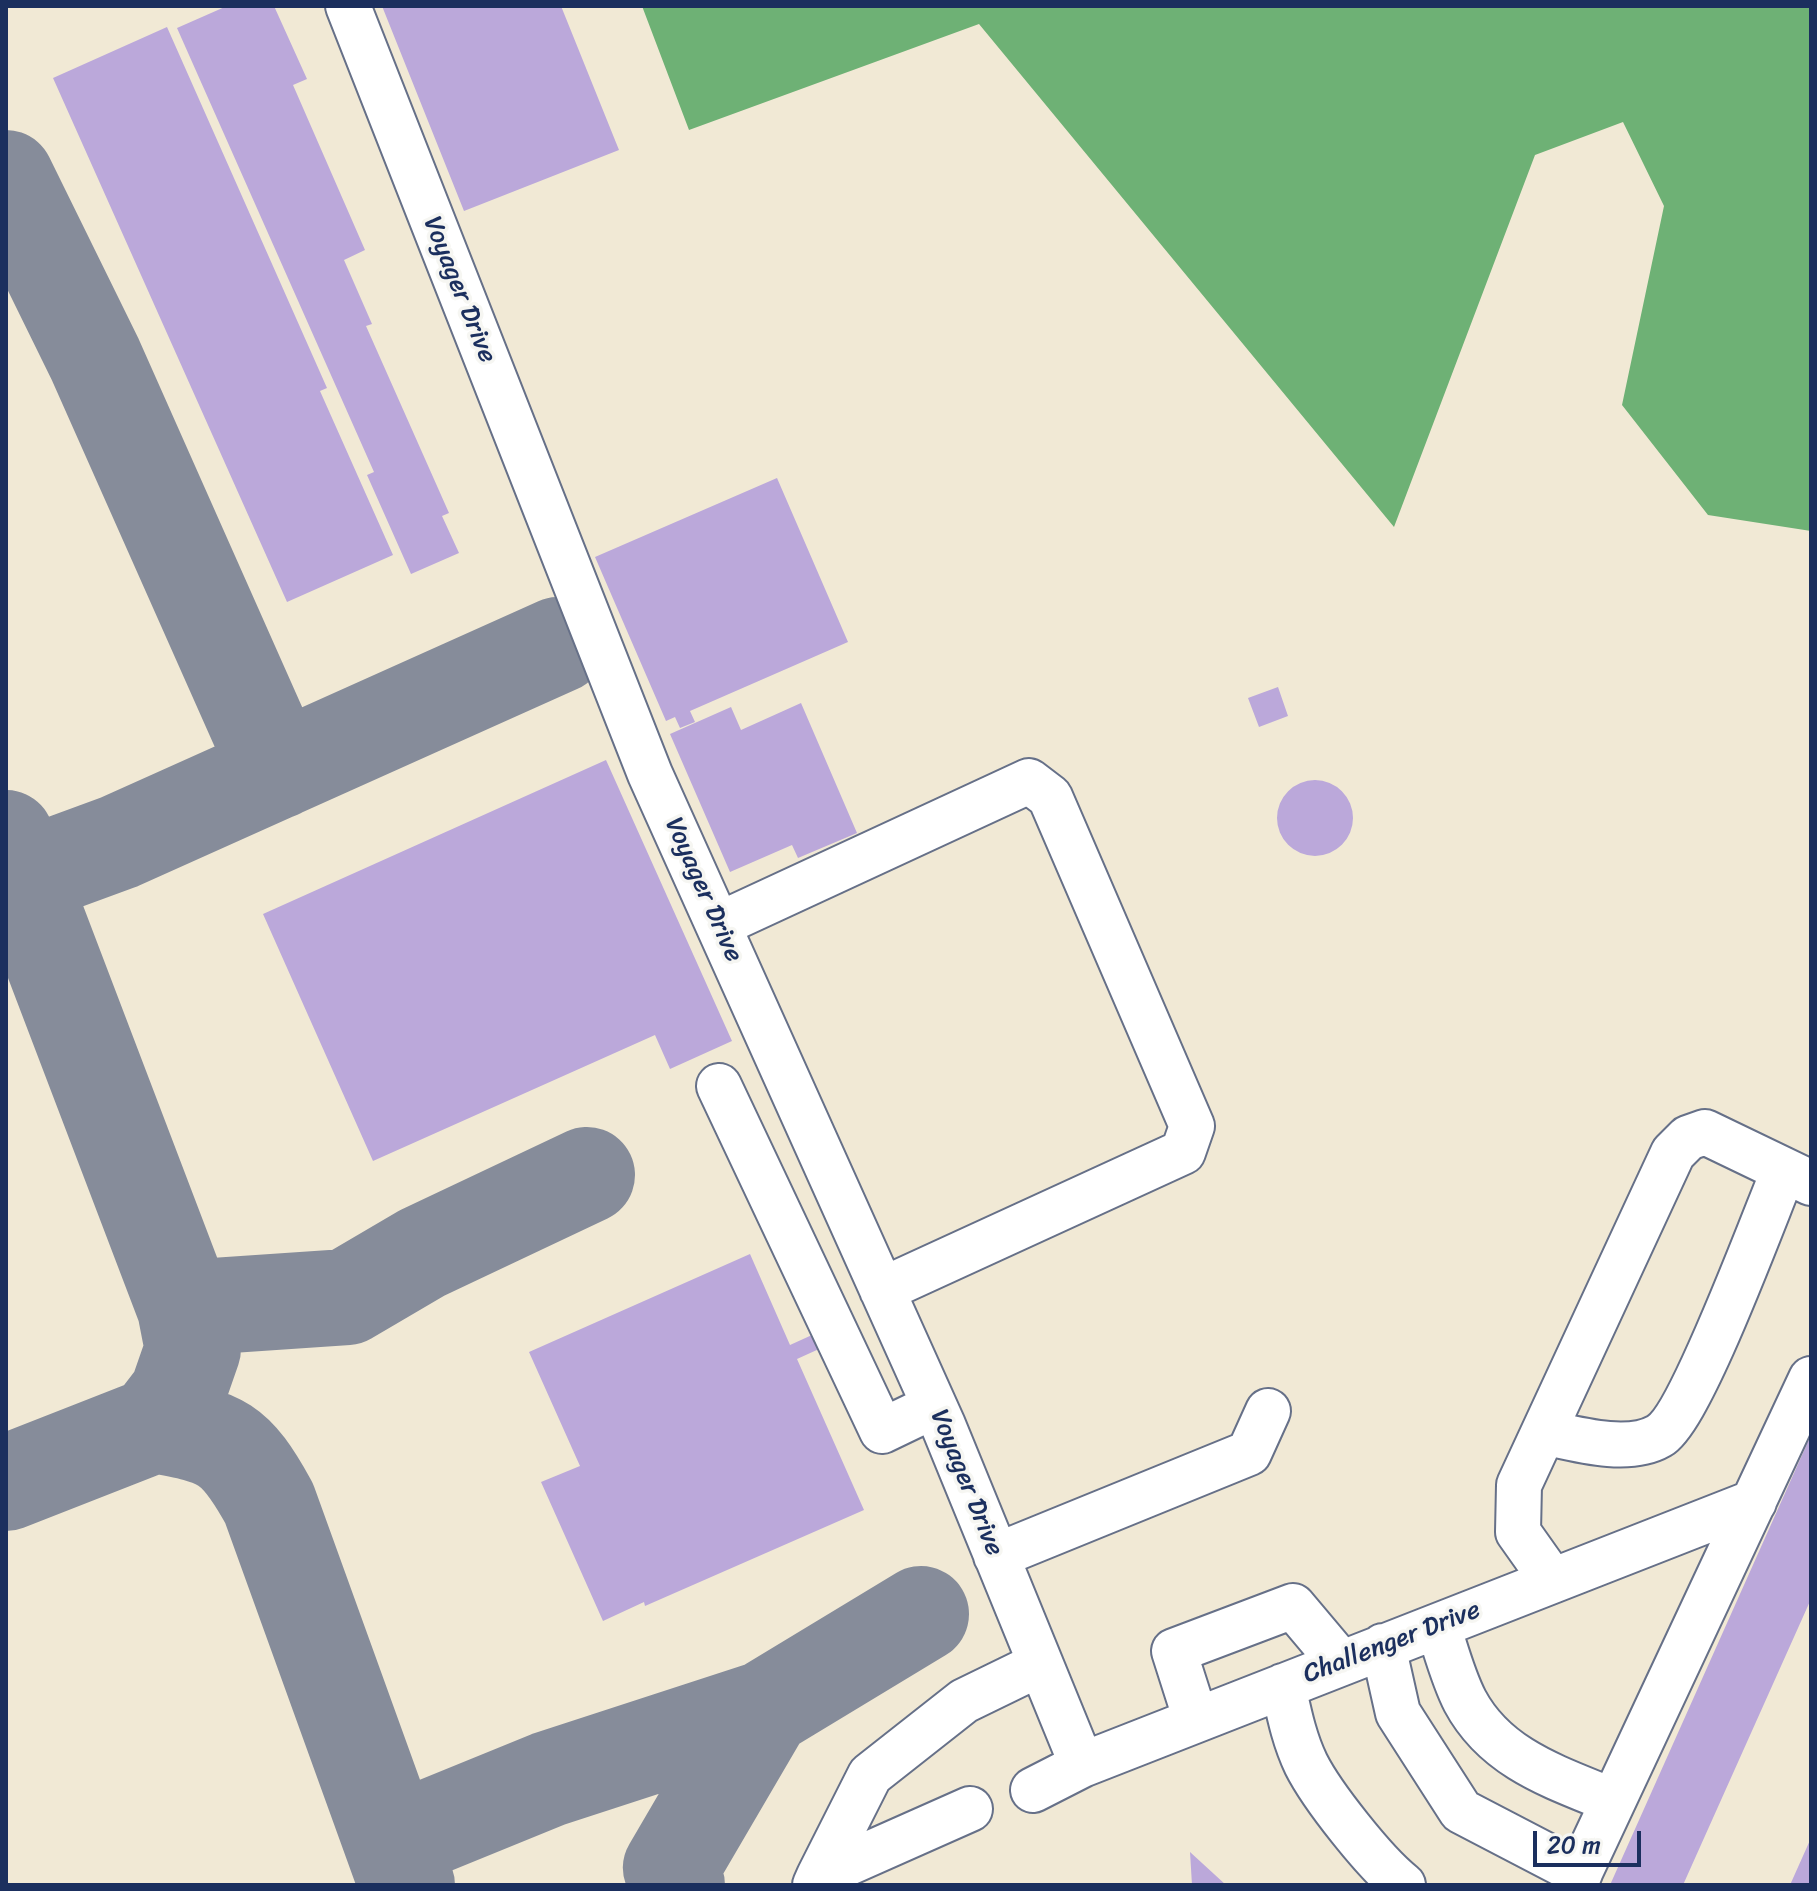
<!DOCTYPE html>
<style>
body{margin:0}
#map{position:relative;width:1817px;height:1891px;overflow:hidden;background:#f1e9d5;font-family:Sriracha,sans-serif}
canvas{display:block}
.frame{position:absolute;inset:0;border:8px solid #1b2f5e;pointer-events:none}
.scale{position:absolute;left:1533px;top:1831px;width:108px;height:36px;box-sizing:border-box;border:4px solid #1b2f5e;border-top:0;padding-left:10px;font-size:24px;line-height:28px;white-space:nowrap;color:#1b2f5e;-webkit-text-stroke:6px #f6f6f2;paint-order:stroke}
</style>
<div id="map">
<canvas width="1817" height="1891"></canvas>
<div class="frame"></div>
<div class="scale">20 m</div>
</div>
<script>
const context = document.querySelector('canvas').getContext('2d');
context.lineJoin = 'round';
function paint(path, color) {
  context.fillStyle = color;
  context.fill(path, 'evenodd');
}
function trace(path, color, width, dash) {
  context.strokeStyle = color;
  context.lineWidth = width;
  context.lineCap = dash ? 'butt' : 'round';
  context.setLineDash(dash || []);
  context.stroke(path);
}
function write(font, color, halo, rows, align = 'center') {
  context.font = font + ' Sriracha,sans-serif';
  context.lineWidth = 7;
  context.setLineDash([]);
  context.textBaseline = 'middle';
  context.strokeStyle = halo;
  context.fillStyle = color;
  for (const [text, x, y, turn = 0] of rows) {
    context.save();
    context.translate(x, y);
    context.rotate((+turn || 0) * Math.PI / 180);
    context.textAlign = isNaN(turn) ? turn : align;
    if (halo) context.strokeText(text, 0, 0);
    context.fillText(text, 0, 0);
    context.restore();
  }
}
paint(new Path2D(`
 M 642,6 L 1811,6 L 1811,531 L 1708,515 L 1622,405 L 1664,206 L 1623,122 L 1535,155 L 1394,527 L 979,24 L 689,130 Z`), '#6eb175');
trace(new Path2D(`
 M 6,178 L 95,359 L 278,771
 M 6,838 L 185,1308 L 193,1349 L 177,1395 L 154,1425 L 6,1483
 M 21,878 L 119,842 L 558,645
 M 185,1308 L 347,1297 L 422,1253 L 587,1175
 M 154,1425 C 223,1437 235,1442 269,1503 L 407,1885
 M 392,1843 L 549,1779 L 764,1709
 M 677,1885 L 671,1868 L 764,1709 L 921,1614`), '#868c9a', 96);
paint(new Path2D(`
 M 227,6 L 274,6 L 307,79 L 293,85 L 365,250 L 344,260 L 372,324 L 366,326 L 449,513 L 442,516 L 459,553 L 411,574 L 367,475 L 374,472 L 177,28 Z
 M 382,6 L 561,6 L 619,150 L 464,211 Z
 M 167,27 L 327,388 L 320,391 L 393,555 L 287,602 L 53,78 Z
 M 777,478 L 848,642 L 690,711 L 695,722 L 680,728 L 675,717 L 666,721 L 595,557 Z
 M 1278,687 L 1288,716 L 1259,727 L 1248,698 Z
 M 801,703 L 857,833 L 798,858 L 792,845 L 730,872 L 670,734 L 731,707 L 741,730 Z
 M 606,760 L 732,1041 L 670,1069 L 655,1035 L 373,1161 L 263,914 Z
 M1277 818a38 38 0 1 1 76 0a38 38 0 1 1-76 0Z
 M 750,1254 L 790,1345 L 812,1335 L 819,1349 L 797,1359 L 864,1510 L 645,1606 L 644,1602 L 603,1621 L 541,1482 L 580,1466 L 529,1352 Z
 M 1811,1435 L 1811,1599 L 1683,1885 L 1610,1885 Z
 M 1811,1838 L 1811,1885 L 1790,1885 Z
 M 1190,1852 L 1226,1885 L 1192,1885 Z`), '#bba8da');
const minor = new Path2D(`
 M 348,6 L 650,774 L 943,1425 L 1082,1765
 M 718,925 L 1029,781 L 1050,797 L 1192,1126 L 1183,1152 L 882,1290
 M 719,1086 L 882,1431 L 934,1406
 M 1544,1432 C 1576,1439 1628,1454 1659,1436 C 1691,1418 1765,1215 1784,1170
 M 996,1556 L 1249,1453 L 1268,1411
 M 1552,1580 L 1518,1532 L 1519,1485 L 1673,1153 L 1688,1138 L 1705,1132 L 1811,1183
 M 1438,1626 C 1446,1650 1453,1678 1465,1701 C 1496,1759 1555,1777 1613,1801
 M 1383,1646 L 1398,1713 L 1461,1811 L 1580,1873
 M 1283,1686 C 1289,1713 1294,1739 1306,1764 C 1322,1796 1375,1863 1403,1885
 M 1196,1720 L 1174,1651 L 1293,1606 L 1341,1663
 M 1033,1790 L 1082,1765 L 1754,1502
 M 819,1876 L 870,1775 L 964,1701 L 1040,1664
 M 815,1885 L 819,1876 L 970,1809
 M 1574,1885 L 1811,1379`);
trace(minor, '#667088', 48);
trace(minor, '#fff', 44);
write('26px', '#1b2f5e', '#f6f6f2', [
 ["Voyager Drive",459,290,68],
 ["Voyager Drive",703,890,66],
 ["Voyager Drive",966,1483,68],
 ["Challenger Drive",1392,1643,-21]
]);
</script>
